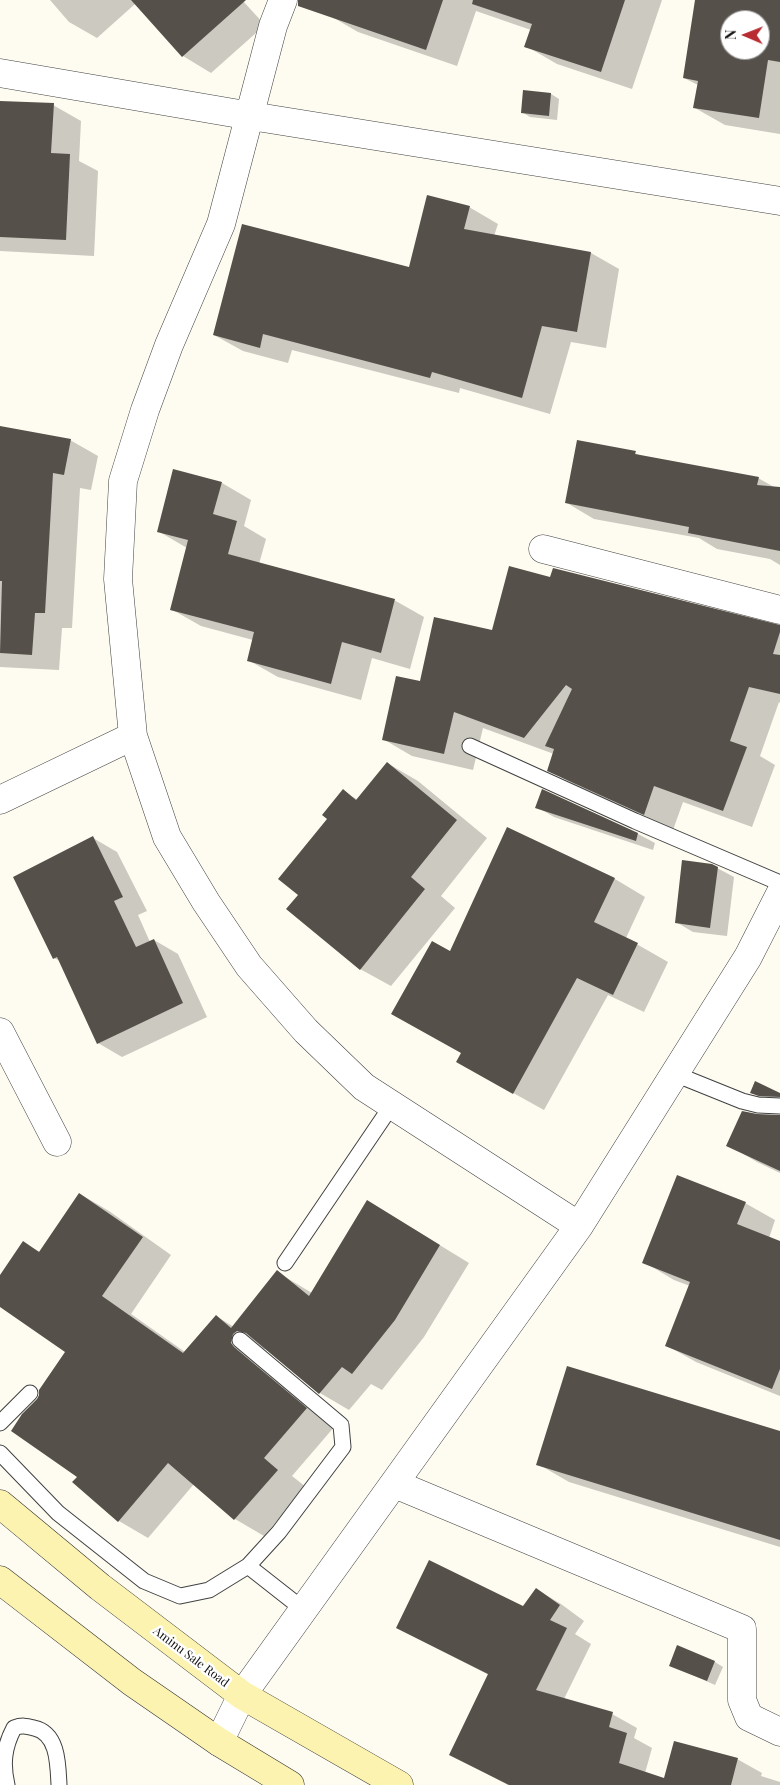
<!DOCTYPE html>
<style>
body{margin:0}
#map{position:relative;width:780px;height:1785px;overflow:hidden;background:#fefcf0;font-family:"Playfair Display",serif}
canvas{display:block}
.north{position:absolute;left:720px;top:10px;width:50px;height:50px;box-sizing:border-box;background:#fff;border:1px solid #9f9f9f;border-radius:50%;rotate:271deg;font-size:14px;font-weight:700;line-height:20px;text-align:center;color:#0e0e0e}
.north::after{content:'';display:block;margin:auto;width:18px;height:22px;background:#b82d32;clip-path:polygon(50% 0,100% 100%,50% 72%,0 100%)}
</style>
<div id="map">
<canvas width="780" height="1785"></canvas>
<div class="north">N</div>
</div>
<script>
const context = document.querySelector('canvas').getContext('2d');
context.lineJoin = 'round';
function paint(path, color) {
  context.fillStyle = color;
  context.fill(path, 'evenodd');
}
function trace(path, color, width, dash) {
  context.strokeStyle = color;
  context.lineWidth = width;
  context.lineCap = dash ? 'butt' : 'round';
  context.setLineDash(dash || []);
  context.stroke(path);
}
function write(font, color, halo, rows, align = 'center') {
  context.font = font + ' "Playfair Display",serif';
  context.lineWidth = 5;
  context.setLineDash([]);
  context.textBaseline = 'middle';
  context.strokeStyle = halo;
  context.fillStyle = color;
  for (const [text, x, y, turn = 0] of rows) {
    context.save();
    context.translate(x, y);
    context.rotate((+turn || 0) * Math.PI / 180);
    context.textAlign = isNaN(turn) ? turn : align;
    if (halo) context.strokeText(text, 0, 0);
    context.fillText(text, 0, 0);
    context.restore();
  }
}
paint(new Path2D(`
 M 50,0 L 242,0 L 265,25 L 211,73 L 183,56 L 135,4 L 97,38 L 69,22 Z
 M 332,0 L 662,0 L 632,89 L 557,64 L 526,46 L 531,30 L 476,11 L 457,66 L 358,32 L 327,14 Z
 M 696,0 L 780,0 L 780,134 L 725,125 L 695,108 L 698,85 L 684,78 ZM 730,20 L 760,20 L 760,50 L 730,50 Z
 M 551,94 L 559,99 L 557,120 L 530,117 L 522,112 Z
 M 0,102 L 53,105 L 81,121 L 79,161 L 98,171 L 94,256 L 0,251 Z
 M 469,207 L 498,224 L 494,236 L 591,253 L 619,269 L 606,348 L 571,342 L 550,414 L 460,388 L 459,393 L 292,350 L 288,363 L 243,351 L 214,335 L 410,268 Z
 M 0,427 L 70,440 L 98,456 L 91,490 L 80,488 L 72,628 L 62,628 L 59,670 L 0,667 Z
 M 635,453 L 643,457 L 758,478 L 774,487 L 780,488 L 780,565 L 770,559 L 717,549 L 699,538 L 594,519 L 567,503 Z
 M 222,483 L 251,500 L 244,526 L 266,539 L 259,564 L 394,600 L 424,617 L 410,669 L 372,658 L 361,700 L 278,677 L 248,660 L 253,640 L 201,626 L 171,609 L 187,548 L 158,531 Z
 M 551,579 L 780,626 L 780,703 L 779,702 L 760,756 L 775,765 L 752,827 L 683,802 L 673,830 L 578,787 L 549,770 L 554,754 L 483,728 L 473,770 L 412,756 L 383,739 L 420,682 L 493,631 Z
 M 387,763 L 418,781 L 487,838 L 441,896 L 455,908 L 391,986 L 360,969 L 300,895 L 343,791 L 358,800 Z
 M 542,791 L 638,834 L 655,843 L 653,850 L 554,817 L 537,807 Z
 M 508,829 L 615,879 L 645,897 L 626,938 L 668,962 L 644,1012 L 608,995 L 544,1110 L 488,1079 L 462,1052 L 450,953 Z
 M 93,838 L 117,852 L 147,911 L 138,915 L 150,942 L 154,940 L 178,954 L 207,1017 L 122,1057 L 98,1043 L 60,961 L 54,958 Z
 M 717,868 L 734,877 L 727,936 L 693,932 L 676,922 Z
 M 752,1093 L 780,1094 L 780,1109 Z
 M 757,1116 L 780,1117 L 780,1173 L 757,1162 L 728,1145 Z
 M 80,1194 L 109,1211 L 171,1255 L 131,1314 L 185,1352 L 216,1316 L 234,1327 L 277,1272 L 312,1293 L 397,1219 L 469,1263 L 424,1337 L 382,1390 L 371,1384 L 349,1410 L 320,1393 L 266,1348 L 262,1351 L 335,1426 L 292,1476 L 306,1487 L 264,1536 L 235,1519 L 194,1484 L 148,1538 L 119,1521 L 74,1481 L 79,1476 L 38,1400 L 67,1352 L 0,1305 L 0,1277 L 24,1243 L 40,1252 Z
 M 745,1203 L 775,1220 L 769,1238 L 780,1242 L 780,1396 L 696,1362 L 666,1345 L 690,1286 L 674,1280 L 644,1262 Z
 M 780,1432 L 780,1547 L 569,1482 L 538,1464 Z
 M 536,1589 L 561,1604 L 584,1621 L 575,1634 L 591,1644 L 564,1699 L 612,1714 L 637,1728 L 634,1738 L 652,1748 L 645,1773 L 665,1780 L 737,1759 L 762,1773 L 761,1776 L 780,1782 L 780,1785 L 508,1785 L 450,1754 L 489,1675 L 397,1628 L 523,1608 Z
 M 715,1662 L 723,1667 L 715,1685 L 670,1665 Z`), '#0003');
paint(new Path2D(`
 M 131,0 L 246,0 L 182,57 Z
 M 298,0 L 443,0 L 426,50 L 298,6 Z
 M 473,0 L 625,0 L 601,72 L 524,47 L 532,24 L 472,4 Z
 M 695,0 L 780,0 L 780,62 L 768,60 L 759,118 L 693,108 L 698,81 L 683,78 ZM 730,20 L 760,20 L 760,50 L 730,50 Z
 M 523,90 L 551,93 L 549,116 L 521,113 Z
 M 0,101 L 54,103 L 51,153 L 70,154 L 66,240 L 0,237 Z
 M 427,195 L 470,206 L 464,229 L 591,252 L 577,332 L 542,326 L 522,398 L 432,372 L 430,378 L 263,334 L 260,348 L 213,335 L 242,224 L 409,267 Z
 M 0,426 L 71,439 L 64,475 L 53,473 L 45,613 L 35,613 L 32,655 L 0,653 L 2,581 L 0,581 Z
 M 577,440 L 636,451 L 635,454 L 759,477 L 757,485 L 780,487 L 780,551 L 688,533 L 689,527 L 565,503 Z
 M 173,469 L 222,482 L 213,514 L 237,521 L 228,554 L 395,599 L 381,653 L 342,642 L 331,684 L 247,661 L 254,632 L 170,610 L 188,540 L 157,532 Z
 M 509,566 L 550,577 L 553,568 L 780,625 L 780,632 L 773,654 L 780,655 L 780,694 L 749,687 L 730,741 L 747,747 L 723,811 L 654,786 L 644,815 L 547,771 L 554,749 L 545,746 L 572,689 L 566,685 L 524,738 L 454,712 L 444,754 L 382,740 L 396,676 L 420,681 L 434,617 L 492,630 Z
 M 387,762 L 457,820 L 411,877 L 425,889 L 360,970 L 286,909 L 298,895 L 278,879 L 327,819 L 322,815 L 343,789 L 356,800 Z
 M 542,789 L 638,833 L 636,841 L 535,808 Z
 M 507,827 L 615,878 L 594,922 L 638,943 L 613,995 L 577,978 L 513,1094 L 456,1062 L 461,1053 L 391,1014 L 432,941 L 450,951 Z
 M 93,836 L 123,897 L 114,901 L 136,947 L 154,939 L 183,1003 L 97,1044 L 57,957 L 53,959 L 13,877 Z
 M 682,860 L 712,864 L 718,867 L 710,928 L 675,923 Z
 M 755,1081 L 780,1093 L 780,1097 L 759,1096 L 750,1093 Z
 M 742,1111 L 757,1114 L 780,1115 L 780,1171 L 726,1146 Z
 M 677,1175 L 746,1202 L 737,1224 L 780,1241 L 780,1369 L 772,1389 L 665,1346 L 690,1282 L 642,1263 Z
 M 79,1193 L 143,1237 L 102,1296 L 183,1353 L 216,1315 L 231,1328 L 277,1270 L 309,1296 L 367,1200 L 440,1245 L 395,1320 L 352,1374 L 342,1367 L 319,1394 L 246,1333 L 237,1331 L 233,1334 L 231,1343 L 234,1347 L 307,1408 L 264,1458 L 278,1470 L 234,1520 L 168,1463 L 118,1522 L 72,1482 L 77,1477 L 11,1431 L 22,1414 L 37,1399 L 39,1395 L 39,1390 L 65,1352 L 0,1307 L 0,1275 L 23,1241 L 39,1252 Z
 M 567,1366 L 780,1431 L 780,1540 L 536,1465 Z
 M 429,1560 L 523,1606 L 536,1588 L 560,1605 L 550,1620 L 567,1628 L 536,1690 L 613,1712 L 609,1727 L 627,1733 L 619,1763 L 664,1778 L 674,1741 L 738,1758 L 731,1785 L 509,1785 L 449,1755 L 488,1674 L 396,1628 Z
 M 677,1645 L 715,1661 L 707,1681 L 669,1666 Z`), '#56504b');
const lane = new Path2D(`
 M 470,746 L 635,821 L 780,883
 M 675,1074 L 742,1101 L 758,1105 L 780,1106
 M 285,1263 L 392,1105
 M 240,1340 L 341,1425 L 343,1447 L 279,1532 L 248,1566
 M 0,1423 L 30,1393
 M 0,1453 L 58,1513 L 144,1581 L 180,1596 L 209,1590 L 248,1566 L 304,1610
 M 7,1785 C 2,1764 4,1747 14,1728 C 22,1725 26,1726 34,1728 C 58,1733 58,1764 59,1785`);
const street = new Path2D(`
 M 283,0 L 273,26 L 221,224 L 169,345 L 145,410 L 123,481 L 118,579 L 133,736 L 167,837 L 206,902 L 249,966 L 306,1031 L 364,1087 L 579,1226
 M 0,73 L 251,116 L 780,201
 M 543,549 L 780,610
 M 0,800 L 133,736
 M 0,1032 L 57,1142
 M 395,1484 L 742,1629 L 742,1700 L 749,1717 L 780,1732
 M 219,1742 L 242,1695 L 579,1226 L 748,957 L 780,894`);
const secondary = new Path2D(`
 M 0,1504 L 100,1587 L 242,1695 L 399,1785
 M 0,1580 L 132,1682 L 219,1742 L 290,1785`);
trace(lane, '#414141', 17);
trace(street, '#414141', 29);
trace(secondary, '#303030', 29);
trace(lane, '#fff', 15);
trace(street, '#fff', 28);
trace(secondary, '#fbf3af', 28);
write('12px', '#0e0e0e', '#fff', [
 ["Aminu Sale Road",191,1657,37]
]);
</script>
